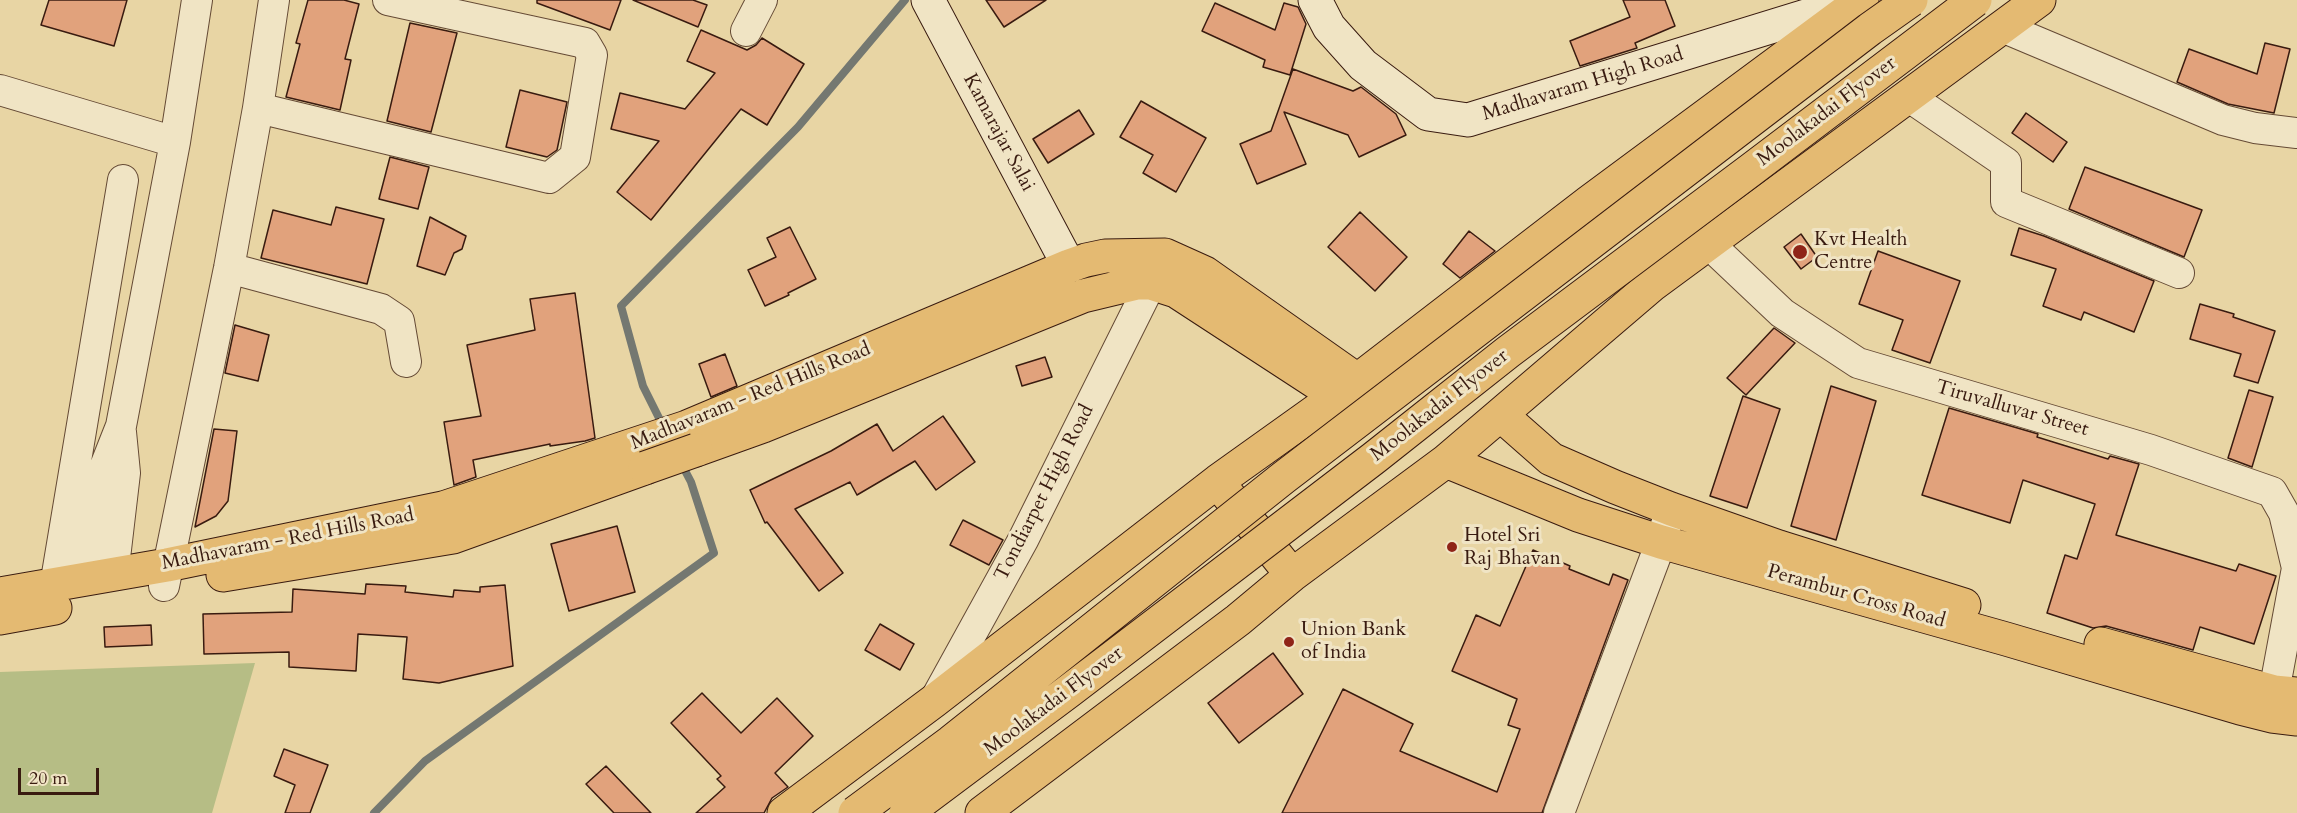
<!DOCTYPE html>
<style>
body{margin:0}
#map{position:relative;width:2297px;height:813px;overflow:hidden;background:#e8d5a4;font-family:Cardo,serif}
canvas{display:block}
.scale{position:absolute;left:18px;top:768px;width:81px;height:27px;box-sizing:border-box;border:3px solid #391b10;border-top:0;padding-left:8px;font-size:18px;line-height:21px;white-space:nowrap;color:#391b10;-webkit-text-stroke:4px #f0e4c4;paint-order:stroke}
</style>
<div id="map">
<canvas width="2297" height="813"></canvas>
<div class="scale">20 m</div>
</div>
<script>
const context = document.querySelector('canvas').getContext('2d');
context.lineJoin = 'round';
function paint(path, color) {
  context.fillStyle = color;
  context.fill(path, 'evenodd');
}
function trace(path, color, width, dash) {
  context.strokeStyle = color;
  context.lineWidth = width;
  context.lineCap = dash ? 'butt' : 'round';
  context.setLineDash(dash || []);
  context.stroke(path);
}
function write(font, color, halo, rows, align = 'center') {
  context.font = font + ' Cardo,serif';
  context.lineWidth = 6;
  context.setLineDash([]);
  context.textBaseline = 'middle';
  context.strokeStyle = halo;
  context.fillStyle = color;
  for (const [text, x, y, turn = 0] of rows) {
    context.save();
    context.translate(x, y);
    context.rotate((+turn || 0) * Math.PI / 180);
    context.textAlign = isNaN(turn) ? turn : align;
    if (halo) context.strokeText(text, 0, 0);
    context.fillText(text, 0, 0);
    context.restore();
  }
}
paint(new Path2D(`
 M 255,663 L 212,813 L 0,813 L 0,672 Z`), '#b6bd85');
trace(new Path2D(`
 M 664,428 L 643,386 L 621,306 L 798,127 L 905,0
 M 374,813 L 425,761 L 714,553 L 691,482 L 680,461`), '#747871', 8);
const building = new Path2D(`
 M 49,0 L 127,0 L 114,46 L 41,25 Z
 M 308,0 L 344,0 L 359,4 L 345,59 L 351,60 L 340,110 L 286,97 L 300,44 L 296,43 Z
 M 537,0 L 621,0 L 610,30 L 537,3 Z
 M 633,0 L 693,0 L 707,5 L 698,27 Z
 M 986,0 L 1046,0 L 1004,27 Z
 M 1623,0 L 1665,0 L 1675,26 L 1635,43 L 1637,48 L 1580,66 L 1570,41 L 1630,17 Z
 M 1215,3 L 1275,30 L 1284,3 L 1298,7 L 1306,24 L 1290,75 L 1263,67 L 1265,60 L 1202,31 Z
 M 410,23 L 457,33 L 431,132 L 387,121 Z
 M 701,30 L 747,50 L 756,45 L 762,38 L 804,64 L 767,125 L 741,109 L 651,220 L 617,192 L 659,141 L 611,129 L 620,93 L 685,109 L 715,73 L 687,61 Z
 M 2265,43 L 2290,49 L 2274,113 L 2228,104 L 2177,82 L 2189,49 L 2257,74 Z
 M 1293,69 L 1353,91 L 1361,87 L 1396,114 L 1406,135 L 1359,157 L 1348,135 L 1284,112 L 1306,164 L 1257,184 L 1240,144 L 1271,131 Z
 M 520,90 L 567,102 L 557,150 L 547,157 L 506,147 Z
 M 1141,101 L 1206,138 L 1176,192 L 1143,173 L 1153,155 L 1120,137 Z
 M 1079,110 L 1094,134 L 1048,163 L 1033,139 Z
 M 2026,113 L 2067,142 L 2053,162 L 2012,133 Z
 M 390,157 L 429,167 L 418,209 L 379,199 Z
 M 2085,167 L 2202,210 L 2184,257 L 2069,209 Z
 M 336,207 L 384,219 L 367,284 L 261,258 L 273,210 L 331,225 Z
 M 1360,212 L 1407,257 L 1375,291 L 1328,247 Z
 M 430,217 L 466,236 L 462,249 L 454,253 L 445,275 L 417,266 Z
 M 790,227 L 816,279 L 788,293 L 789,295 L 765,306 L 748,270 L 776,257 L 767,238 Z
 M 2019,228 L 2044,236 L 2154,281 L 2134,332 L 2084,312 L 2081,320 L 2043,306 L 2056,269 L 2011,255 Z
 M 1469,231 L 1495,251 L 1460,278 L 1443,264 Z
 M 1801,234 L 1817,257 L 1801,269 L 1784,247 Z
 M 1878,251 L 1960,281 L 1930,363 L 1892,350 L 1903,320 L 1859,304 Z
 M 575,293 L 595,438 L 585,441 L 550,446 L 550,444 L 473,460 L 476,477 L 454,485 L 444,422 L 481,416 L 467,345 L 535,330 L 530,299 Z
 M 2200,304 L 2234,314 L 2233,317 L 2275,331 L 2258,383 L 2234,376 L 2241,354 L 2190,339 Z
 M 235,325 L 269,335 L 258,381 L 225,373 Z
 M 1774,328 L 1795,343 L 1746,395 L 1727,378 Z
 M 725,354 L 737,386 L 711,397 L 699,364 Z
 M 1045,357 L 1052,377 L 1022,386 L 1016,366 Z
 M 1831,386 L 1876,401 L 1836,540 L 1791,526 Z
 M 2249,390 L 2273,397 L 2252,467 L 2228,458 Z
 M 1743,396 L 1780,409 L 1747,508 L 1710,496 Z
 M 1949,408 L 2038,434 L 2037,437 L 2108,459 L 2110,456 L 2139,464 L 2116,535 L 2236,571 L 2239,564 L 2276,576 L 2254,644 L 2200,627 L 2193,650 L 2106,626 L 2093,628 L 2047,613 L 2065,555 L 2077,559 L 2095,504 L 2023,480 L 2010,523 L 1922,495 Z
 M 943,416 L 975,462 L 936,490 L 915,461 L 857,495 L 850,482 L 795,509 L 843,573 L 819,591 L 767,522 L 765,523 L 750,490 L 831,451 L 877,424 L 893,451 Z
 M 214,429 L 237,431 L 228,501 L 216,516 L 195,527 Z
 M 963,520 L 1003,540 L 989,565 L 950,545 Z
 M 617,526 L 635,592 L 569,611 L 551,544 Z
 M 1533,550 L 1570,566 L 1569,569 L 1609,585 L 1613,574 L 1628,580 L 1542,813 L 1282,813 L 1343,689 L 1413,724 L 1400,751 L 1497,792 L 1520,729 L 1508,725 L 1517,699 L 1452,671 L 1476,615 L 1500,626 Z
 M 366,584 L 406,586 L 405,592 L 453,597 L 454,590 L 480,592 L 480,587 L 505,585 L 513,666 L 439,683 L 403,679 L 407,637 L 358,634 L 356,671 L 289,667 L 289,652 L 204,654 L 203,614 L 292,612 L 293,589 L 365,594 Z
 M 880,624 L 914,644 L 900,670 L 865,650 Z
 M 151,625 L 152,645 L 105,647 L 104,627 Z
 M 1273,653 L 1303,694 L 1239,743 L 1208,703 Z
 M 702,693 L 741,733 L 777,698 L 813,736 L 775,773 L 788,787 L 772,798 L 764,813 L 696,813 L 725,787 L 717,779 L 721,776 L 671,723 Z
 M 284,749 L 328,765 L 310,813 L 285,813 L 295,785 L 274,776 Z
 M 606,766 L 651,813 L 614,813 L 586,784 Z`);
paint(building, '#e1a27c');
trace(building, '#391b10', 1.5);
const street = new Path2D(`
 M 2002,27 L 2223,120 L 2255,128 L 2297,133
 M 746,31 L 762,0
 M 0,90 L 175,142
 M 1908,96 L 2006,163 L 2006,202 L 2179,273
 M 258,108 L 549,178 L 575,157 L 592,55 L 585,43 L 388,0
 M 1709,244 L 1782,313 L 1858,363 L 2151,450 L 2272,492 L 2284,513 L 2297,568
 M 229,268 L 381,309 L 399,321 L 406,362
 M 113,575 L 125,473 L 121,432
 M 85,580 L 102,474 L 121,426 L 175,142 L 197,0
 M 55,586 L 123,180
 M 164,586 L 229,268 L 258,108 L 274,0
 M 936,698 L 1023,540 L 1151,283
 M 2272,716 L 2274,692 L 2297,568
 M 1559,813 L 1661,542 L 1668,518`);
const secondary = new Path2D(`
 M 928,0 L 1069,266
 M 1315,0 L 1329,27 L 1363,65 L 1428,114 L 1468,120 L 1858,0`);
const primary = new Path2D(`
 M 1501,415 L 1551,459 L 1615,487 L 1671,509 L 1779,547 L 1964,605
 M 696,450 L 763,426 L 1083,296 L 1137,283 L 1151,283 L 1176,291 L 1337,396
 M 1446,461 L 1578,515 L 1661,542 L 2006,639 L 2240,708 L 2272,716 L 2297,719
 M 1224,490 L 1292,575
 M 223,575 L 453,537 L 645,468
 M 0,594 L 167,565 L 443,508 L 687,427 L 1069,266 L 1086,260 L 1105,256 L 1165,255 L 1205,273 L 1357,380
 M 0,618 L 55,608
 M 2101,644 L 2274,692 L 2297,694
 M 784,813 L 934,701 L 1218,481 L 1337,396 L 1589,202 L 1862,0
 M 982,813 L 1238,620 L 1292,575 L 1446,461 L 1652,285 L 2039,0`);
trace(street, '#654a35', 32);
trace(secondary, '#391b10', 35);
trace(primary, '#391b10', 35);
trace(street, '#f0e4c4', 30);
trace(secondary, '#f0e4c4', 33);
trace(primary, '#e4ba72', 33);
const primaryBridge = new Path2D(`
 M 645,468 L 696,450
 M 855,813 L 951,742 L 1283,478 L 1870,29 L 1911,0
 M 906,813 L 1069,691 L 1374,458 L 1508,352 L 1752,169 L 1975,0`);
trace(primaryBridge, '#391b10', 35, []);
trace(primaryBridge, '#e4ba72', 33);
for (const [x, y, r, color] of [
 [1800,252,8,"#8f2418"],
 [1452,547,6,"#8f2418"],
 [1289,642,6,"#8f2418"]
]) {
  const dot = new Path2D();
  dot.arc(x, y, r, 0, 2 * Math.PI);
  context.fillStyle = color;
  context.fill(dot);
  trace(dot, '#f0e4c4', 2);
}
write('20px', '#391b10', '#f0e4c4', [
 ["Madhavaram High Road",1583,85,-17],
 ["Moolakadai Flyover",1827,112,-37],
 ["Kamarajar Salai",998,133,62],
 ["Madhavaram - Red Hills Road",751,397,-22],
 ["Moolakadai Flyover",1440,406,-38],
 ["Tiruvalluvar Street",2012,409,16],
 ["Tondiarpet High Road",1045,493,-63],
 ["Madhavaram - Red Hills Road",288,540,-11],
 ["Perambur Cross Road",1856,597,16],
 ["Moolakadai Flyover",1054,702,-37]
]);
write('20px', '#391b10', '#f0e4c4', [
 ["Kvt Health",1814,240],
 ["Centre",1814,263],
 ["Hotel Sri",1464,536],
 ["Raj Bhavan",1464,559],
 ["Union Bank",1301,630],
 ["of India",1301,653]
], 'left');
</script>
